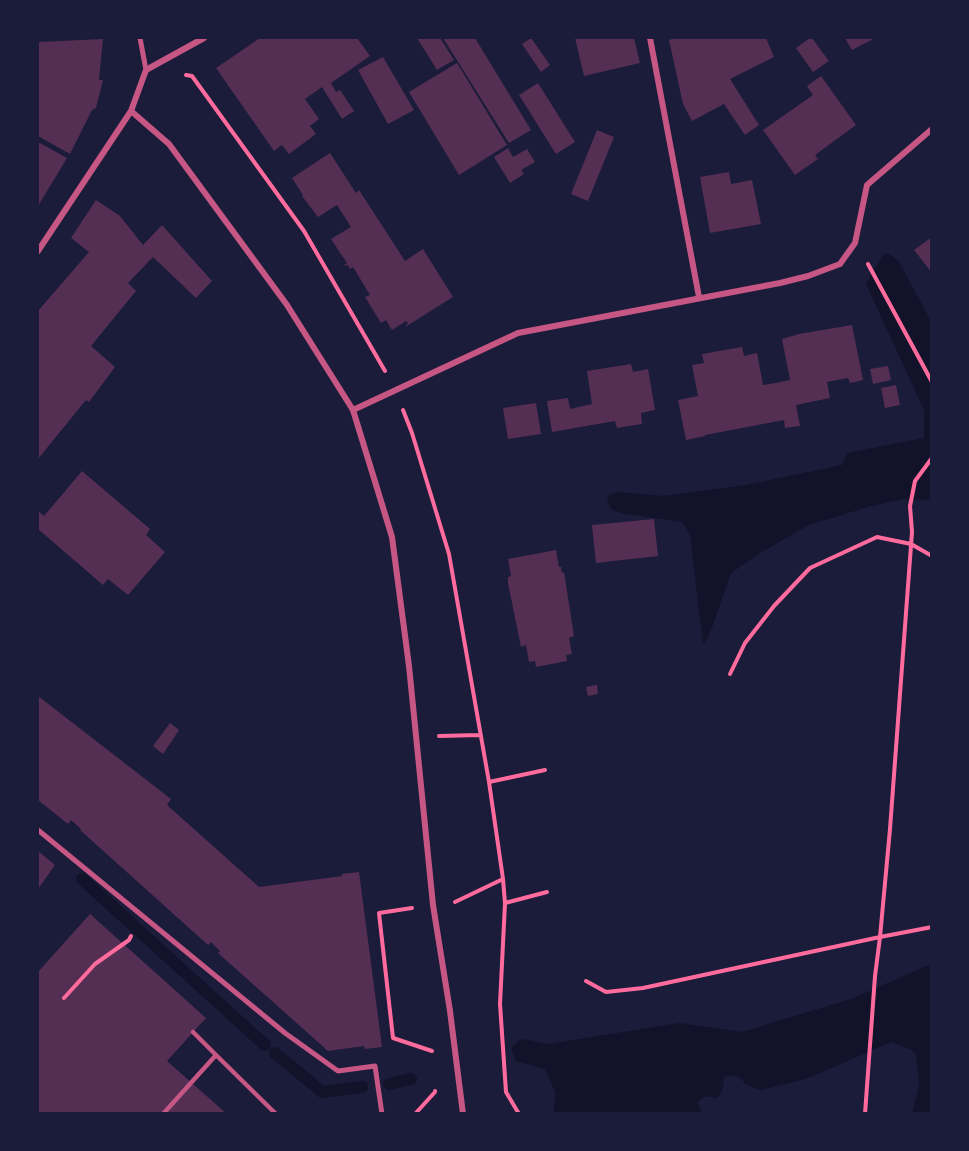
<!DOCTYPE html>
<style>
body{margin:0}
#map{position:relative;width:969px;height:1151px;overflow:hidden;background:#1b1b3a;font-family:"Work Sans",sans-serif}
canvas{display:block}
.frame{position:absolute;inset:0;border:39px solid #1b1b3a;pointer-events:none}
</style>
<div id="map">
<canvas width="969" height="1151"></canvas>
<div class="frame"></div>
</div>
<script>
const context = document.querySelector('canvas').getContext('2d');
context.lineJoin = 'round';
function paint(path, color) {
  context.fillStyle = color;
  context.fill(path, 'evenodd');
}
function trace(path, color, width, dash) {
  context.strokeStyle = color;
  context.lineWidth = width;
  context.lineCap = dash ? 'butt' : 'round';
  context.setLineDash(dash || []);
  context.stroke(path);
}
paint(new Path2D(`
 M 889,253 L 899,262 L 931,321 L 931,500 L 904,499 L 871,506 L 809,525 L 760,553 L 731,573 L 710,633 L 703,645 L 690,535 L 682,522 L 620,513 L 611,509 L 607,501 L 609,495 L 618,492 L 663,496 L 746,485 L 842,465 L 847,453 L 924,438 L 924,410 L 866,284 L 883,255 Z
 M 931,964 L 931,1113 L 912,1113 L 919,1085 L 916,1055 L 911,1050 L 891,1042 L 806,1079 L 761,1090 L 746,1085 L 741,1078 L 733,1075 L 724,1077 L 722,1092 L 717,1098 L 705,1096 L 697,1102 L 703,1114 L 554,1113 L 555,1092 L 545,1069 L 516,1061 L 511,1048 L 521,1039 L 549,1044 L 679,1023 L 742,1032 L 851,999 Z`), '#12122b');
trace(new Path2D(`
 M 82,879 L 265,1045
 M 275,1053 L 322,1092 L 362,1087
 M 389,1084 L 411,1079`), '#12122b', 12);
paint(new Path2D(`
 M 260,38 L 357,38 L 370,56 L 331,83 L 336,92 L 340,90 L 354,111 L 342,119 L 322,87 L 305,99 L 319,119 L 310,126 L 316,134 L 289,154 L 282,145 L 274,151 L 216,68 Z
 M 417,38 L 440,38 L 454,60 L 437,70 Z
 M 443,38 L 475,38 L 531,130 L 509,143 Z
 M 531,38 L 550,65 L 541,72 L 522,44 Z
 M 575,38 L 634,38 L 640,63 L 584,76 Z
 M 676,38 L 766,38 L 774,57 L 730,79 L 759,125 L 745,135 L 724,104 L 692,121 L 683,104 L 669,40 Z
 M 810,38 L 812,38 L 829,61 L 813,72 L 796,48 Z
 M 845,38 L 872,38 L 873,39 L 852,50 Z
 M 103,39 L 99,80 L 103,80 L 96,108 L 92,110 L 70,154 L 38,136 L 38,42 Z
 M 383,57 L 414,110 L 388,124 L 358,70 Z
 M 457,63 L 507,145 L 459,175 L 409,92 Z
 M 821,76 L 856,125 L 815,155 L 818,159 L 795,175 L 763,130 L 813,95 L 807,86 Z
 M 538,83 L 575,142 L 556,154 L 519,95 Z
 M 597,130 L 614,137 L 588,201 L 571,194 Z
 M 38,142 L 67,158 L 38,206 Z
 M 508,148 L 513,157 L 527,149 L 535,162 L 521,170 L 524,174 L 510,183 L 494,157 Z
 M 330,153 L 356,193 L 359,190 L 405,261 L 423,249 L 453,297 L 405,327 L 408,323 L 406,321 L 392,330 L 386,320 L 381,323 L 365,297 L 370,295 L 353,267 L 350,269 L 348,265 L 343,266 L 347,263 L 331,239 L 351,227 L 337,205 L 318,217 L 302,196 L 303,195 L 292,178 Z
 M 729,172 L 731,184 L 752,180 L 761,224 L 710,233 L 700,177 Z
 M 96,200 L 120,216 L 143,245 L 162,225 L 212,281 L 196,298 L 153,257 L 128,283 L 136,291 L 91,346 L 115,367 L 89,402 L 86,400 L 38,459 L 38,311 L 89,252 L 71,238 Z
 M 932,237 L 932,273 L 914,250 Z
 M 852,325 L 863,380 L 850,383 L 848,378 L 827,382 L 830,398 L 796,405 L 800,426 L 785,428 L 784,420 L 705,435 L 705,436 L 686,440 L 678,400 L 698,396 L 692,365 L 704,363 L 702,354 L 742,347 L 744,356 L 757,353 L 763,385 L 776,383 L 790,380 L 782,339 L 799,334 Z
 M 631,364 L 633,372 L 648,369 L 655,410 L 641,413 L 642,424 L 617,428 L 615,421 L 552,432 L 547,401 L 568,398 L 570,409 L 592,404 L 587,371 Z
 M 888,366 L 891,380 L 873,384 L 870,369 Z
 M 896,385 L 900,405 L 885,408 L 881,388 Z
 M 536,403 L 541,434 L 508,439 L 503,408 Z
 M 82,471 L 150,529 L 146,535 L 165,552 L 128,595 L 108,579 L 103,585 L 38,529 L 38,511 L 44,516 Z
 M 654,519 L 658,556 L 596,563 L 592,525 Z
 M 556,550 L 559,567 L 561,567 L 562,573 L 564,572 L 574,636 L 569,638 L 572,654 L 566,655 L 567,661 L 536,667 L 535,661 L 529,662 L 526,645 L 521,647 L 508,583 L 508,577 L 511,576 L 508,559 Z
 M 597,685 L 598,694 L 588,696 L 586,687 Z
 M 38,696 L 171,799 L 167,805 L 259,887 L 342,876 L 342,874 L 359,872 L 382,1047 L 365,1049 L 364,1046 L 328,1051 L 218,953 L 220,951 L 211,942 L 208,945 L 80,830 L 81,829 L 71,820 L 68,824 L 38,800 Z
 M 170,723 L 179,730 L 163,754 L 153,746 Z
 M 38,851 L 55,865 L 38,889 Z
 M 90,914 L 206,1018 L 167,1061 L 227,1114 L 38,1114 L 38,972 Z`), '#542f53');
trace(new Path2D(`
 M 186,75 L 192,76 L 304,231 L 385,371
 M 868,264 L 932,382
 M 403,410 L 412,433 L 449,554 L 489,782 L 503,879 L 505,903 L 500,1004 L 506,1092 L 519,1114
 M 730,674 L 745,643 L 774,606 L 810,568 L 877,537 L 911,544 L 932,556
 M 439,736 L 480,735
 M 489,782 L 545,770
 M 455,902 L 503,879
 M 505,903 L 547,892
 M 412,908 L 379,913 L 393,1038 L 432,1051
 M 586,981 L 606,992 L 643,988 L 880,937 L 932,927
 M 64,998 L 95,964 L 129,940 L 131,936
 M 415,1114 L 435,1092 L 435,1091
 M 865,1114 L 875,976 L 880,937 L 890,829 L 912,532 L 910,506 L 915,481 L 932,458`), '#ff6b9d', 4);
trace(new Path2D(`
 M 193,1032 L 216,1055
 M 163,1114 L 216,1055 L 276,1114`), '#c65784', 4.5);
trace(new Path2D(`
 M 140,38 L 146,70
 M 38,830 L 285,1033 L 338,1071 L 375,1066 L 382,1114`), '#c65784', 5);
trace(new Path2D(`
 M 650,38 L 699,297
 M 131,111 L 169,144 L 287,305 L 353,410 L 392,537 L 409,666 L 433,905 L 450,1011 L 463,1114
 M 38,251 L 131,111 L 146,70 L 204,38
 M 353,410 L 518,333 L 780,283 L 808,276 L 840,264 L 855,243 L 867,185 L 932,129`), '#c65784', 6);
</script>
